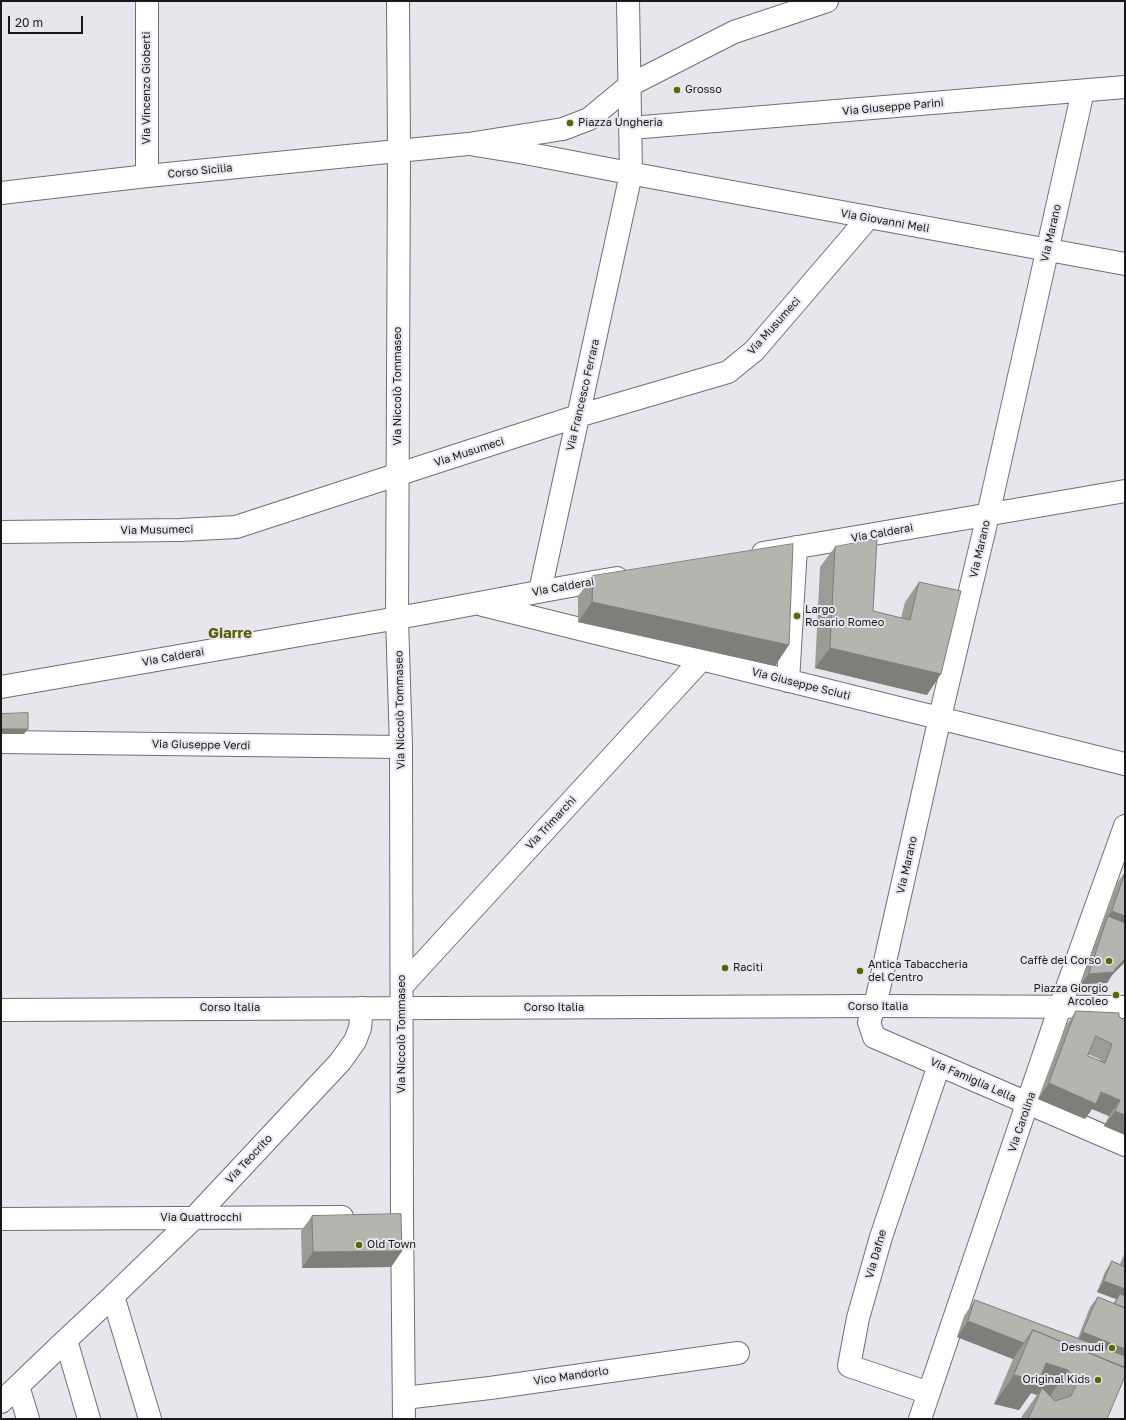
<!DOCTYPE html>
<meta charset="utf-8">
<style>
body{margin:0}
#map{position:relative;width:1126px;height:1420px;overflow:hidden;background:#e8e6ed;font-family:"Golos Text",sans-serif}
canvas{display:block}
.frame{position:absolute;inset:0;border:2px solid #18171a;pointer-events:none}
.scale{position:absolute;left:8px;top:16px;width:75px;height:18px;box-sizing:border-box;border:2px solid #18171a;border-top:0;padding-left:5px;font-size:12px;line-height:14px;white-space:nowrap;color:#18171a;-webkit-text-stroke:3px #e8e6ed;paint-order:stroke}
</style>
<div id="map">
<canvas width="1126" height="1420"></canvas>
<div class="frame"></div>
<div class="scale">20 m</div>
</div>
<script>
const context = document.querySelector('canvas').getContext('2d');
context.lineJoin = 'round';
function trace(path, color, width, dash) {
  context.strokeStyle = color;
  context.lineWidth = width;
  context.lineCap = dash ? 'butt' : 'round';
  context.setLineDash(dash || []);
  context.stroke(path);
}
function paint(path, color) {
  context.fillStyle = color;
  context.fill(path, 'evenodd');
}
function write(font, color, halo, rows, align = 'center') {
  context.font = font + ' "Golos Text",sans-serif';
  context.lineWidth = 4;
  context.setLineDash([]);
  context.textBaseline = 'middle';
  context.strokeStyle = halo;
  context.fillStyle = color;
  for (const [text, x, y, turn = 0] of rows) {
    context.save();
    context.translate(x, y);
    context.rotate((+turn || 0) * Math.PI / 180);
    context.textAlign = isNaN(turn) ? turn : align;
    if (halo) context.strokeText(text, 0, 0);
    context.fillText(text, 0, 0);
    context.restore();
  }
}
const street = new Path2D(`
 M 1083,91 L 988,515 L 940,717 L 875,1006 L 869,1022 L 874,1037 L 1125,1145
 M 631,128 L 1125,87
 M 475,145 L 525,153 L 645,176 L 1125,264
 M 147,176 L 147,1
 M 1,532 L 180,530 L 236,527 L 578,416 L 728,372 L 754,351 L 868,218
 M 763,553 L 1125,491
 M 540,591 L 631,174 L 628,1
 M 483,605 L 1125,764
 M 788,681 L 796,547
 M 1,687 C 133,664 265,642 398,618 C 471,605 544,590 617,578
 M 1,742 L 401,747
 M 402,986 L 701,660
 M 1,1219 L 342,1217
 M 113,1296 L 194,1218 L 340,1062 L 355,1041 L 360,1028 L 362,1008
 M 66,1340 L 113,1296 L 150,1419
 M 929,1393 L 849,1366 L 858,1318 L 881,1237 L 939,1065
 M 404,1398 L 490,1388 L 738,1353
 M 1,1402 L 18,1386
 M 28,1419 L 18,1386 L 66,1340 L 89,1419
 M 920,1419 L 1060,1007 L 1125,826`);
const secondary = new Path2D(`
 M 398,1 L 399,151 L 397,618 L 401,747 L 402,1216 L 404,1419
 M 1,193 L 147,176 L 468,144 L 563,129 L 589,119 L 630,85 L 734,32 L 827,1
 M 1,1010 L 875,1006 L 1125,1007`);
trace(street, '#706e74', 24);
trace(secondary, '#706e74', 24);
trace(street, '#fff', 22);
trace(secondary, '#fff', 22);
paint(new Path2D(`
 M 835,547 L 873,611 L 901,618 L 905,602 L 919,582 L 927,695 L 815,668 L 820,567 Z
 M 593,576 L 775,666 L 578,622 L 578,596 Z
 M 1125,872 L 1125,962 L 1112,975 L 1107,983 L 1081,984 L 1115,886 Z
 M 1076,1011 L 1119,1013 L 1125,1135 L 1104,1126 L 1109,1116 L 1092,1109 L 1085,1119 L 1038,1099 L 1065,1027 ZM 1088,1054 L 1101,1060 L 1100,1061 L 1088,1056 Z
 M 312,1216 L 402,1251 L 391,1267 L 302,1268 L 301,1231 Z
 M 1125,1252 L 1125,1366 L 1107,1419 L 1021,1419 L 1022,1416 L 1037,1395 L 1031,1393 L 1019,1410 L 994,1404 L 1013,1359 L 957,1337 L 964,1316 L 975,1300 L 1078,1338 L 1090,1307 L 1098,1297 L 1114,1303 L 1116,1299 L 1097,1292 L 1105,1272 L 1112,1261 L 1120,1264 Z`), '#9b9c96');
paint(new Path2D(`
 M 592,602 L 789,645 L 775,666 L 578,622 Z
 M 830,648 L 941,674 L 927,695 L 815,668 Z
 M 1,729 L 28,729 L 24,734 L 1,734 Z
 M 1112,911 L 1125,916 L 1125,936 L 1108,916 Z
 M 1125,959 L 1125,962 L 1112,975 L 1107,983 L 1081,984 L 1089,974 Z
 M 1049,1083 L 1101,1092 L 1120,1100 L 1109,1116 L 1092,1109 L 1085,1119 L 1038,1099 Z
 M 1115,1111 L 1125,1115 L 1125,1135 L 1104,1126 Z
 M 402,1251 L 391,1267 L 302,1268 L 313,1252 Z
 M 1104,1281 L 1125,1289 L 1125,1303 L 1120,1294 L 1116,1299 L 1097,1292 Z
 M 968,1321 L 1024,1343 L 1013,1359 L 957,1337 Z
 M 1083,1332 L 1125,1349 L 1125,1359 L 1076,1343 Z
 M 1027,1345 L 1119,1382 L 1077,1383 L 1068,1370 L 1048,1399 L 1042,1388 L 1037,1395 L 1031,1393 L 1019,1410 L 994,1404 L 1014,1375 Z`), '#7e7f7a');
const building = new Path2D(`
 M 877,539 L 873,611 L 910,620 L 919,582 L 961,591 L 941,674 L 830,648 L 835,547 Z
 M 793,544 L 789,645 L 592,602 L 593,576 Z
 M 28,713 L 28,729 L 1,729 L 1,714 Z
 M 1125,873 L 1125,916 L 1112,911 Z
 M 1108,916 L 1125,923 L 1125,959 L 1115,969 L 1114,972 L 1089,974 Z
 M 1076,1011 L 1119,1013 L 1119,1016 L 1125,1022 L 1125,1115 L 1115,1111 L 1120,1100 L 1101,1092 L 1096,1104 L 1049,1083 ZM 1096,1036 L 1112,1044 L 1105,1063 L 1088,1056 Z
 M 401,1214 L 402,1251 L 313,1252 L 312,1216 Z
 M 1112,1261 L 1125,1267 L 1125,1289 L 1104,1281 Z
 M 1120,1294 L 1125,1296 L 1125,1308 L 1115,1304 Z
 M 1098,1297 L 1125,1308 L 1125,1349 L 1083,1332 Z
 M 975,1300 L 1125,1356 L 1124,1367 L 1033,1330 L 1024,1343 L 968,1321 Z
 M 1033,1330 L 1125,1368 L 1125,1376 L 1107,1419 L 1028,1419 L 1042,1388 L 1055,1401 L 1071,1396 L 1077,1383 L 1068,1370 L 1046,1363 L 1039,1381 L 1014,1375 Z`);
paint(building, '#b4b5ae');
trace(building, '#7e7f7a', 1);
for (const [x, y, r, color] of [
 [677,90,4,"#616501"],
 [570,123,4,"#616501"],
 [797,616,4,"#616501"],
 [1109,961,4,"#616501"],
 [725,968,4,"#616501"],
 [860,971,4,"#616501"],
 [1116,995,4,"#616501"],
 [359,1245,4,"#616501"],
 [1112,1348,4,"#616501"],
 [1098,1380,4,"#616501"]
]) {
  const dot = new Path2D();
  dot.arc(x, y, r, 0, 2 * Math.PI);
  context.fillStyle = color;
  context.fill(dot);
  trace(dot, '#e8e6ed', 1.5);
}
write('11px', '#18171a', '#e8e6ed', [
 ["Via Vincenzo Gioberti",147,88,-90],
 ["Via Giuseppe Parini",893,107,-5],
 ["Corso Sicilia",200,171,-6],
 ["Via Giovanni Meli",885,221,10],
 ["Via Marano",1051,233,-77],
 ["Via Musumeci",774,326,-48],
 ["Via Niccolò Tommaseo",398,386,-90],
 ["Via Francesco Ferrara",583,395,-77],
 ["Via Musumeci",469,452,-18],
 ["Via Musumeci",157,530,-1],
 ["Via Calderai",882,533,-10],
 ["Via Marano",980,549,-77],
 ["Via Calderai",563,587,-10],
 ["Via Calderai",173,657,-10],
 ["Via Giuseppe Sciuti",801,684,14],
 ["Via Niccolò Tommaseo",400,710,-91],
 ["Via Giuseppe Verdi",201,745,1],
 ["Via Trimarchi",551,823,-47],
 ["Via Marano",907,865,-77],
 ["Corso Italia",878,1007],
 ["Corso Italia",230,1008],
 ["Corso Italia",554,1008],
 ["Via Niccolò Tommaseo",402,1034,-90],
 ["Via Famiglia Lella",973,1080,24],
 ["Via Carolina",1022,1122,-71],
 ["Via Teocrito",249,1159,-47],
 ["Via Quattrocchi",201,1218],
 ["Via Dafne",876,1254,-74],
 ["Vico Mandorlo",571,1376,-8]
]);
write('11px', '#18171a', '#e8e6ed', [
 ["Grosso",685,90],
 ["Piazza Ungheria",578,123],
 ["Largo",805,610],
 ["Rosario Romeo",805,623],
 ["Caffè del Corso",1101,961,"right"],
 ["Antica Tabaccheria",868,965],
 ["del Centro",868,978],
 ["Raciti",733,968],
 ["Piazza Giorgio",1108,989,"right"],
 ["Arcoleo",1108,1002,"right"],
 ["Old Town",367,1245],
 ["Desnudi",1104,1348,"right"],
 ["Original Kids",1090,1380,"right"]
], 'left');
write('bold 15px', '#595d05', '#e8e6ed', [
 ["Giarre",230,633]
]);
</script>
